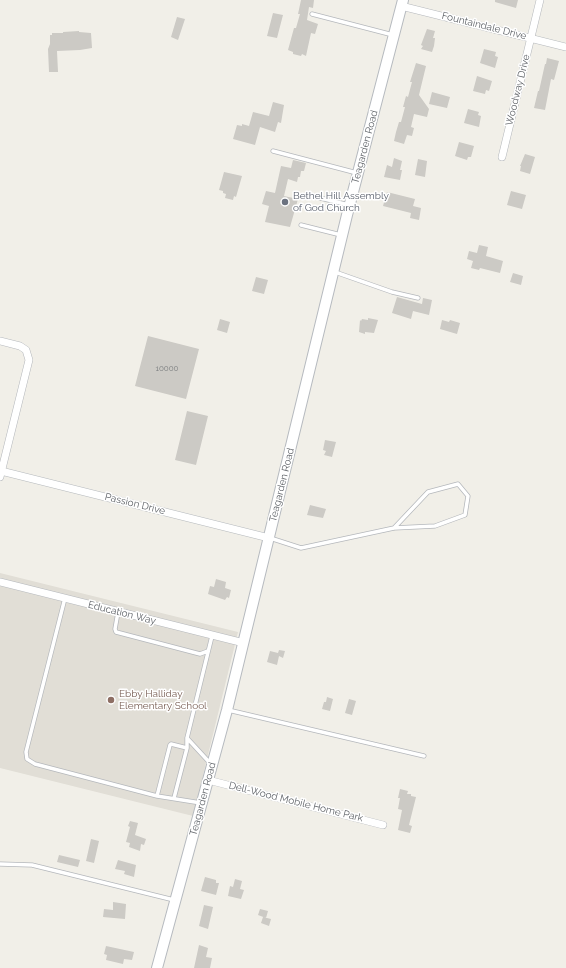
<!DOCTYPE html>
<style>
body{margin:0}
canvas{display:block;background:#f1efe8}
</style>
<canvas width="566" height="968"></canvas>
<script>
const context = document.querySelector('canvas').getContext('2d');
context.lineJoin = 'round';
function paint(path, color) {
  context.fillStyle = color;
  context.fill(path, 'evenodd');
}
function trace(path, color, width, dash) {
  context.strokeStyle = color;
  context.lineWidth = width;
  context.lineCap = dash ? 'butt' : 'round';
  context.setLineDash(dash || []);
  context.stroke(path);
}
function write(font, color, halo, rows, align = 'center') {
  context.font = font + ' Raleway,sans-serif';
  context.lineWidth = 3;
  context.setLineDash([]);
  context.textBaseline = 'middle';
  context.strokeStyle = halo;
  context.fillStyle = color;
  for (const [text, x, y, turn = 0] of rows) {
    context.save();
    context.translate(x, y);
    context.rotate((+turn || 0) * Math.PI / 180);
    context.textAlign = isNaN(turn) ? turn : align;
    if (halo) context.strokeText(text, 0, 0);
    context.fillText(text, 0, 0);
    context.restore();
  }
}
paint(new Path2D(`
 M 0,573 L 238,632 L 193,816 L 0,768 Z`), '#e1ded6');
paint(new Path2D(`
 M 301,0 L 314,0 L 313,8 L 309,7 L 307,20 L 318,24 L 315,34 L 311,33 L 306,56 L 302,54 L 301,56 L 293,54 L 293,52 L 288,50 L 294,28 L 296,28 L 300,14 L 298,14 Z
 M 495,0 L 518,0 L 516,8 L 495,2 Z
 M 273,13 L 283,15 L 277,38 L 267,36 Z
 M 177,17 L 185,19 L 178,40 L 171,37 Z
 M 427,29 L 435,31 L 433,38 L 435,38 L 434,46 L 432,52 L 421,49 L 423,46 L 421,45 Z
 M 79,31 L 79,32 L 91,33 L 92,48 L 80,50 L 57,51 L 58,72 L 49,72 L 48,49 L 50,44 L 50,35 L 52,35 L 52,33 L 63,33 L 63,32 Z
 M 484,49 L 496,52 L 495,56 L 498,57 L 495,68 L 480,63 Z
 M 547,58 L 559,61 L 554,80 L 551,79 L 545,110 L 534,108 L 538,91 L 539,91 L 545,64 L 546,64 Z
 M 416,63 L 426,66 L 419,95 L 429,109 L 427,117 L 414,114 L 411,127 L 414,128 L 412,136 L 407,135 L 404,144 L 394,141 L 396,132 L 399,122 L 401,122 L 405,107 L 403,107 L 406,96 L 408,97 L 412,82 L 410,82 Z
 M 477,76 L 492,81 L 489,91 L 486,90 L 485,94 L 473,91 Z
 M 432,92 L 450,97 L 447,108 L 429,104 Z
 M 273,102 L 284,105 L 281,123 L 278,122 L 275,132 L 260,127 L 255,145 L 233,139 L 237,125 L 242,126 L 242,124 L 249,126 L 253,112 L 269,116 Z
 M 468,109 L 479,112 L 478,115 L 481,116 L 479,127 L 464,123 Z
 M 459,142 L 474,146 L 471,157 L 468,157 L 467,160 L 455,156 Z
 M 525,154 L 535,157 L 530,174 L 520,171 L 521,166 L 520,166 Z
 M 394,158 L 402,161 L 400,170 L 402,170 L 400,180 L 384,177 L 387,165 L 392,167 Z
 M 418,159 L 427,161 L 425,177 L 415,175 Z
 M 293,160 L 306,163 L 304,171 L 301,171 L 300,177 L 298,177 L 297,182 L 288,179 L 284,196 L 298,199 L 290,227 L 265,222 L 269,206 L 262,204 L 266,191 L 275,193 L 281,166 L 291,168 Z
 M 224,172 L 242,176 L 236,197 L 234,196 L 233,200 L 225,198 L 226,194 L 223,193 L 223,191 L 219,190 Z
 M 511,191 L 526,195 L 522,209 L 507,205 Z
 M 387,192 L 415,199 L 413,206 L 421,208 L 419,220 L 410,218 L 411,213 L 383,206 Z
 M 479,245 L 488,247 L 486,256 L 503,261 L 500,273 L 480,268 L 479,270 L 471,268 L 473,261 L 467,259 L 469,251 L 477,253 Z
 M 513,273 L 523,276 L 521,285 L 510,282 Z
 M 256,277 L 268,280 L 264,294 L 252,291 Z
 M 397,297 L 422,304 L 423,298 L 432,300 L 429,315 L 413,311 L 411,319 L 392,313 Z
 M 368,318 L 378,320 L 374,333 L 365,332 L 365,334 L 359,332 L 360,320 L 361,321 L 362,319 L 368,320 Z
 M 220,319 L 230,322 L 227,333 L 217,330 Z
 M 442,320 L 449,322 L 450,320 L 460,323 L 457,334 L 440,329 Z
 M 148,336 L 199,349 L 186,399 L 135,386 Z
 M 187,411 L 208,416 L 196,465 L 175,460 Z
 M 325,440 L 336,442 L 332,457 L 324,455 L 326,451 L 323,450 Z
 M 310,505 L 326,509 L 323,518 L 307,515 Z
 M 216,579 L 226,582 L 225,588 L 231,590 L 229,598 L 227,597 L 225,600 L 208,594 L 210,586 L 214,587 Z
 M 279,650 L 285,651 L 283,658 L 279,656 L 277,665 L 267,662 L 270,651 L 278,653 Z
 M 327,697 L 333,699 L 330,711 L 322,709 L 324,702 L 326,702 Z
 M 349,699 L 356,701 L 352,715 L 345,713 Z
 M 400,789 L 408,791 L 407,794 L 411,794 L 411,796 L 416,797 L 409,825 L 412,826 L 410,833 L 398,830 L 402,810 L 398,809 L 400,798 L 398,798 Z
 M 130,821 L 138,823 L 135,835 L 146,839 L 144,845 L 141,844 L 140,851 L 129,847 L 130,843 L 126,842 L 130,827 L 128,826 Z
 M 91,839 L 99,841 L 94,863 L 86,861 Z
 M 59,855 L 80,860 L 78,867 L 57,862 Z
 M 118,860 L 136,865 L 134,877 L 124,874 L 125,871 L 115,869 Z
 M 205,877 L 216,880 L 216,883 L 219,883 L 216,895 L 201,891 Z
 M 235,879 L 242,881 L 240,889 L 244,890 L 241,899 L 228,896 L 230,886 L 233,887 Z
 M 113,902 L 126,904 L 125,919 L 103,917 L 104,909 L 113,910 Z
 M 204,905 L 213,907 L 208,929 L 199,926 Z
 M 260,909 L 268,911 L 266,918 L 258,915 Z
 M 263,917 L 271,919 L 269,926 L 261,923 Z
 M 199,945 L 208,948 L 206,957 L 212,958 L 210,968 L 194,968 Z
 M 106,946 L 134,952 L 132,960 L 124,959 L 123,964 L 106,960 L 107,955 L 104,954 Z`), '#cccac5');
const lane = new Path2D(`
 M 312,14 L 393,35
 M 273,151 L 357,173
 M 312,196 L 349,205
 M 301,225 L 341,235
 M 335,272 L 392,292 L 418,298
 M 270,538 L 301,548 L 394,528 L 435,526 L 465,515 L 468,496 L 458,484 L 428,492 L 394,528
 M 65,598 L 26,752 L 27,759 L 35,764 L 157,796 L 201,803
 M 118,612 L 115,629 L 116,632 L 200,654 L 208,651
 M 228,710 L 424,756
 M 187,738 L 210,763
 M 157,796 L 170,745 L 171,744 L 187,748
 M 174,798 L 187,748 L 187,738 L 212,636
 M 0,864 L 32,865 L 174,900`);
const street = new Path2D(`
 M 401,6 L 566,47
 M 502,157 L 540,0
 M 0,341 L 20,346 L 26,350 L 29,360 L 0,477
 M 1,471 L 269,538
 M 0,582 L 244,643
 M 208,780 L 383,825`);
const secondary = new Path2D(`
 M 157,968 L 227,710 L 347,215 L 403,0`);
trace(lane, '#b5b8bc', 5);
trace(street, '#b5b8bc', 8);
trace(secondary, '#b6babf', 12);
trace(lane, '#fff', 3.5);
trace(street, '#fff', 7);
trace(secondary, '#fff', 10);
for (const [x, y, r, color] of [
 [285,202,4,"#6b7280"],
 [111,700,4,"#8d6e63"]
]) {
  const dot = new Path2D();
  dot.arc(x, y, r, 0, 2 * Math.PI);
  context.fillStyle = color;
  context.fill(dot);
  trace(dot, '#fff', 1.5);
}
write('8px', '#7a7d7f', null, [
 ["10000",167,369]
]);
write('10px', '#5f6368', '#fff', [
 ["Fountaindale Drive",484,26,14],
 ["Woodway Drive",518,90,-76],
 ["Teagarden Road",365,147,-75],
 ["Teagarden Road",282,485,-76],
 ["Passion Drive",135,504,14],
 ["Education Way",122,613,14],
 ["Teagarden Road",203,799,-75],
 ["Dell-Wood Mobile Home Park",296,802,14]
]);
write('10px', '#5b616d', '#fff', [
 ["Bethel Hill Assembly",293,196],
 ["of God Church",293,208]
], 'left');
write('10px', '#785e54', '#fff', [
 ["Ebby Halliday",119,694],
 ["Elementary School",119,706]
], 'left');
</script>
